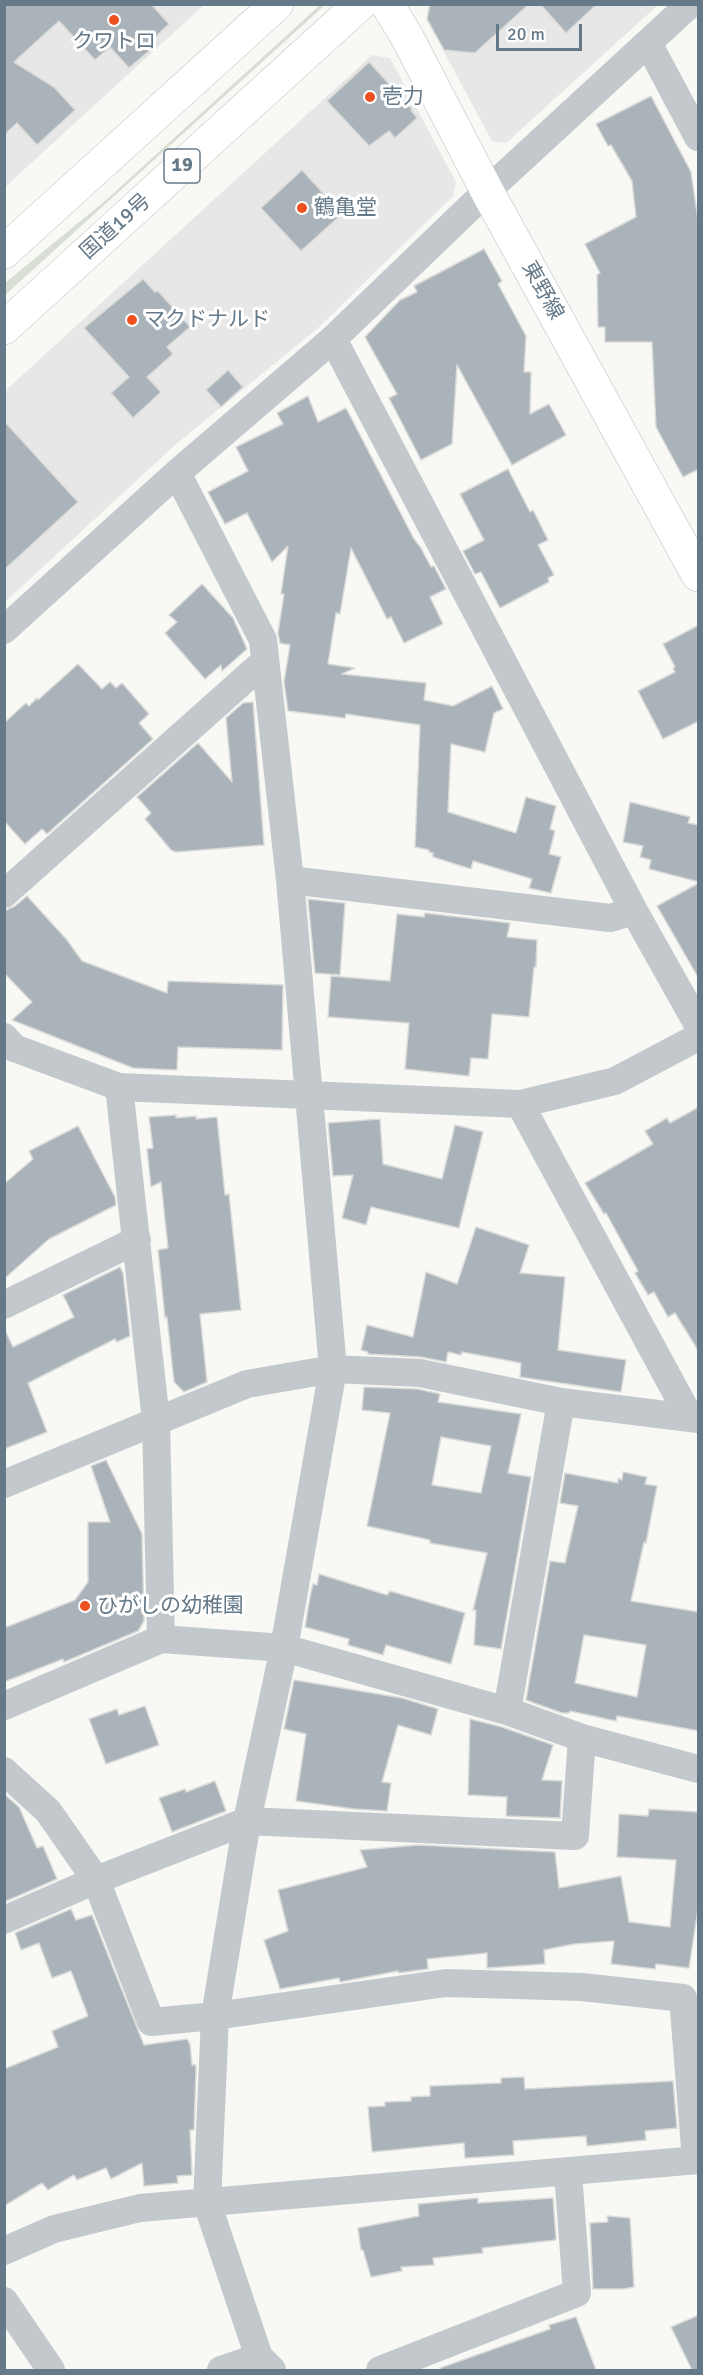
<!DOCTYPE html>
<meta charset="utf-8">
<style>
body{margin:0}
#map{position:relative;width:703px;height:2375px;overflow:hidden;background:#f8f8f5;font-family:Signika,sans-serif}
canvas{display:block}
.frame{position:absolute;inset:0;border:6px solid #657988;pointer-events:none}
.scale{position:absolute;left:496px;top:24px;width:86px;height:27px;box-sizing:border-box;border:3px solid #657988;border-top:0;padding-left:8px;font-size:18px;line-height:21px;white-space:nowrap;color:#657988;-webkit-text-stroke:4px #fff;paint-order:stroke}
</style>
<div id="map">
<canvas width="703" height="2375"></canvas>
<div class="frame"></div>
<div class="scale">20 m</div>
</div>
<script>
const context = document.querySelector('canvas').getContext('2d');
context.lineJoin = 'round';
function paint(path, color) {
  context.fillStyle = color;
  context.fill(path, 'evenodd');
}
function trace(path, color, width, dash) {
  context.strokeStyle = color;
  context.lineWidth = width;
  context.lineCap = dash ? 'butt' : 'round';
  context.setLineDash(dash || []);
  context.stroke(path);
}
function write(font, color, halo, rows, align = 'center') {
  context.font = font + ' Signika,"Noto Sans JP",sans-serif';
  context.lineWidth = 6;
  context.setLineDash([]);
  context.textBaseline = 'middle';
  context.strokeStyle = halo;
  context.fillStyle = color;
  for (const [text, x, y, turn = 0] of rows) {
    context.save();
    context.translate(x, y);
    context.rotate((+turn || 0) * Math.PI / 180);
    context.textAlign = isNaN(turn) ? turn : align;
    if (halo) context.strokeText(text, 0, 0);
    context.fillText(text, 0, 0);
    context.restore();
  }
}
paint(new Path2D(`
 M 5,5 L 204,5 L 5,187 Z
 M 429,5 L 658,5 L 506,143 L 492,141 L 427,20 Z
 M 372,55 L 390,58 L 456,182 L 453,196 L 318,328 L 175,445 L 5,602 L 5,391 Z`), '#e6e7e6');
paint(new Path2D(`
 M 321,4 L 324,6 L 5,295 L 5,283 L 106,200 Z`), '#d8ded4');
const building = new Path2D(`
 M 4,4 L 151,4 L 169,24 L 152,40 L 156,45 L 129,68 L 110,47 L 95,60 L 59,21 L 14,62 L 54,87 L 75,110 L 37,145 L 17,123 L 4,135 Z
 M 430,4 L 529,4 L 475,53 L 444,50 L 427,19 Z
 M 540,4 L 597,4 L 566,33 Z
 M 369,62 L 412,109 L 411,110 L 417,118 L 395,138 L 389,131 L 369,146 L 327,101 Z
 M 651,96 L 691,172 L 699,227 L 699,469 L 683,477 L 656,427 L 652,342 L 605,342 L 605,327 L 598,327 L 597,275 L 600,273 L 585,244 L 636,217 L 632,181 L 611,145 L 608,146 L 596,124 Z
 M 302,170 L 342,214 L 301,251 L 261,208 Z
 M 484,249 L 502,281 L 498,284 L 526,336 L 524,372 L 531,372 L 530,414 L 549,404 L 566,435 L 512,465 L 457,365 L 452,444 L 421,460 L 389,398 L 397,394 L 365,337 L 400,300 L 417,292 L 414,286 Z
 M 143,279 L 155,292 L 158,291 L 190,327 L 167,347 L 173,354 L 147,377 L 161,392 L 133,418 L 111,393 L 129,377 L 84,328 Z
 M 228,370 L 243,387 L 221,407 L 206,390 Z
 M 308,396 L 318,422 L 346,408 L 414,539 L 421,548 L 431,567 L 434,566 L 446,589 L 430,597 L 443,624 L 404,643 L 391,617 L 387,619 L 351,548 L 340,614 L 336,613 L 328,664 L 355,668 L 342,674 L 426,683 L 424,700 L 453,706 L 492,686 L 503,709 L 494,713 L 485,752 L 451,744 L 448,812 L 516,833 L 526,797 L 556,806 L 550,829 L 555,831 L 549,854 L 561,857 L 551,893 L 529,888 L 532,879 L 473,861 L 471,869 L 433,857 L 433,853 L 429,852 L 429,850 L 415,847 L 420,725 L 346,714 L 345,718 L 288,711 L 284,682 L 290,645 L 280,643 L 278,633 L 284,594 L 281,594 L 288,546 L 272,562 L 247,513 L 225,524 L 208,492 L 248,471 L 236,447 L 283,424 L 277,413 Z
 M 4,421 L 78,502 L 4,570 Z
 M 508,469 L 530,512 L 533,510 L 548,540 L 538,545 L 554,575 L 548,578 L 549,582 L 500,608 L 481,572 L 475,574 L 463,551 L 484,540 L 460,494 Z
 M 202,584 L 233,618 L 247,649 L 222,671 L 221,665 L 205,679 L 165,633 L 177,622 L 169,615 Z
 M 699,625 L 699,721 L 663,739 L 638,691 L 675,672 L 673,668 L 675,667 L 663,644 Z
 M 78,664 L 102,689 L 110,682 L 116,688 L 122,683 L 149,714 L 139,723 L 153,739 L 47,834 L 42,829 L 25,844 L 4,821 L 4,723 L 26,703 L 29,706 L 37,698 L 38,700 Z
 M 253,702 L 264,845 L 176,852 L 171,850 L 145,819 L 151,813 L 137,797 L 198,743 L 232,782 L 226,718 L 243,703 Z
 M 630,802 L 690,817 L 688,823 L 699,825 L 699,882 L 649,869 L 651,860 L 640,857 L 643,846 L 623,842 Z
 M 699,883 L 699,979 L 657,906 Z
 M 27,896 L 67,940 L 82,961 L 167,993 L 168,981 L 283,985 L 282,1050 L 178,1047 L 177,1070 L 133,1068 L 12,1020 L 32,1002 L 4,973 L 4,911 L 15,906 Z
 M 308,899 L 345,903 L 340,975 L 315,973 Z
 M 425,913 L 510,923 L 507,937 L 537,940 L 536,967 L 534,967 L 529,1017 L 492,1014 L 488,1059 L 471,1058 L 469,1076 L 405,1069 L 409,1023 L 328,1017 L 331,976 L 390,981 L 397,914 L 424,917 Z
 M 699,1107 L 699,1352 L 675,1313 L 668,1317 L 654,1292 L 648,1295 L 635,1273 L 638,1271 L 606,1213 L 604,1214 L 585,1183 L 653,1144 L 645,1131 L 667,1118 L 670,1123 Z
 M 176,1115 L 176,1118 L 196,1116 L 196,1119 L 217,1117 L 225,1195 L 229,1194 L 241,1310 L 200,1314 L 207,1382 L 184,1392 L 174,1382 L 167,1317 L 165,1318 L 158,1250 L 168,1248 L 161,1182 L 151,1187 L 147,1149 L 153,1148 L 149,1117 Z
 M 380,1119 L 383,1164 L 442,1179 L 455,1125 L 483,1132 L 459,1228 L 371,1207 L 366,1225 L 342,1218 L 353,1175 L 333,1176 L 328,1123 Z
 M 78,1126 L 115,1197 L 116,1205 L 49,1239 L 4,1279 L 4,1184 L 33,1159 L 29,1151 Z
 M 476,1227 L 529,1245 L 520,1273 L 565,1277 L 558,1350 L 626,1360 L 621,1392 L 520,1377 L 521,1363 L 462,1352 L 461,1355 L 448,1352 L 446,1362 L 421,1357 L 368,1354 L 368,1352 L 361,1350 L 367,1325 L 413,1337 L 426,1272 L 457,1284 Z
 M 120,1267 L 123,1273 L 130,1336 L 117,1342 L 115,1339 L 28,1383 L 47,1432 L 4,1449 L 4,1328 L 13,1347 L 74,1317 L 63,1295 Z
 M 364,1387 L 418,1389 L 440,1394 L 438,1402 L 521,1414 L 508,1473 L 531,1477 L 501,1649 L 474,1645 L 476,1610 L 473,1610 L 487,1553 L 430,1543 L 430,1540 L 367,1526 L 390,1413 L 362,1410 ZM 441,1437 L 491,1446 L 481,1493 L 432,1485 Z
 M 106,1460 L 142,1534 L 144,1621 L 138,1631 L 64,1662 L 63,1659 L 4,1682 L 4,1628 L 75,1600 L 88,1582 L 88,1522 L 110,1522 L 91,1466 Z
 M 623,1472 L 647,1477 L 645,1484 L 657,1486 L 646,1543 L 644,1542 L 631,1601 L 699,1612 L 699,1731 L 617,1716 L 616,1721 L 570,1711 L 569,1713 L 562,1713 L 526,1700 L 550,1561 L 565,1563 L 578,1506 L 560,1503 L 565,1473 L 618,1483 L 618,1478 L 622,1480 ZM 584,1635 L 646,1645 L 637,1697 L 575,1683 Z
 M 319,1574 L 387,1595 L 390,1591 L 465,1613 L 451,1664 L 386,1645 L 383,1655 L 348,1645 L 349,1639 L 305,1627 L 310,1597 L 313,1584 L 317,1585 Z
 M 294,1680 L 402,1698 L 438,1709 L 431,1735 L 398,1725 L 382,1782 L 391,1783 L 387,1811 L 354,1809 L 296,1801 L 306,1734 L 284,1729 Z
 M 145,1706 L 159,1745 L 106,1764 L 89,1719 L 117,1709 L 119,1715 Z
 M 470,1719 L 502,1727 L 553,1745 L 542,1780 L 562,1781 L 560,1818 L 506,1816 L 507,1797 L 468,1795 Z
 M 215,1781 L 226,1811 L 172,1832 L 159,1798 L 185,1789 L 186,1792 Z
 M 4,1794 L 19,1807 L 37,1848 L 43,1846 L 57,1879 L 4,1902 Z
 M 649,1809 L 699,1812 L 699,1902 L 689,1968 L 656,1964 L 655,1969 L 611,1964 L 614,1941 L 574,1944 L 544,1950 L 545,1964 L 487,1968 L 487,1953 L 427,1959 L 428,1969 L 398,1973 L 398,1971 L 340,1982 L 339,1978 L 280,1989 L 264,1940 L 288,1931 L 278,1890 L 367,1867 L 360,1850 L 419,1845 L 555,1852 L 559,1888 L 621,1876 L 629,1922 L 670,1927 L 676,1860 L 617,1857 L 619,1814 L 648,1816 Z
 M 71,1909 L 76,1920 L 92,1915 L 144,2045 L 187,2039 L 190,2044 L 192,2065 L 196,2065 L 196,2071 L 194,2130 L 190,2130 L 192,2175 L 177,2176 L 178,2183 L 144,2186 L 142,2163 L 111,2179 L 106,2168 L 77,2180 L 74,2175 L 48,2190 L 42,2183 L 4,2206 L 4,2069 L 58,2047 L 52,2031 L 88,2016 L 71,1971 L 52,1978 L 39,1943 L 21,1950 L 15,1933 Z
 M 524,2077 L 525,2089 L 673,2081 L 677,2128 L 645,2131 L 646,2140 L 587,2146 L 586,2136 L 513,2141 L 514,2155 L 465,2158 L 464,2143 L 372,2152 L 368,2107 L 385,2106 L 385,2102 L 411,2101 L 411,2097 L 430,2096 L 430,2086 L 501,2083 L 501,2078 Z
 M 478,2198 L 478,2203 L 553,2198 L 556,2240 L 482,2248 L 483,2253 L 433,2258 L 434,2265 L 401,2267 L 402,2271 L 371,2277 L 363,2250 L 361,2250 L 358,2228 L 419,2216 L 418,2204 Z
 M 607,2216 L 630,2218 L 634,2287 L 624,2289 L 593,2289 L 590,2223 L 608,2222 Z
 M 699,2315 L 699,2370 L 692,2370 L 671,2327 Z
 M 576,2317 L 596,2370 L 441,2370 L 440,2368 L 550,2329 L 549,2325 Z`);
paint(building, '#a9b3b9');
trace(building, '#dadad8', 1.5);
const secondary = new Path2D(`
 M 387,4 L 407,37 L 487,191 L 698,575`);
const highway = new Path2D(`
 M 4,252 L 277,4
 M 4,328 L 360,4`);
trace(secondary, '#b5bcc0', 34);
trace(highway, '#b4b9bc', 34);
trace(new Path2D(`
 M 648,43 L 698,137
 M 333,339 L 634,911 L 698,1025
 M 177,473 L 263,640 L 290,880 L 333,1369 L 284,1648 L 247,1821 L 215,2016 L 207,2203 L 259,2357 L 272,2370
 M 4,630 L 177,473 L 333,339 L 487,191 L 690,4
 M 290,880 L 610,918 L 634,911
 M 4,894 L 264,662
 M 4,1037 L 14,1048 L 119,1087 L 520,1104 L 615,1081 L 698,1037
 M 119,1087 L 156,1421 L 161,1639
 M 520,1104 L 690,1418
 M 4,1305 L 137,1240
 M 4,1484 L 247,1384 L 333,1369 L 420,1373 L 561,1402 L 698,1419
 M 4,1706 L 161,1639 L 284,1648 L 507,1711 L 582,1738 L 698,1769
 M 507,1711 L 561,1402
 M 4,1771 L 48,1811 L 96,1880 L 151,2022 L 215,2016 L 446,1983 L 582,1987 L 683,1998 L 696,2160
 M 4,1920 L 96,1880 L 247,1821 L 575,1836 L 582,1738
 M 4,2251 L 54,2229 L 140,2208 L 698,2160
 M 4,2301 L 51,2370
 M 221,2370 L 259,2357
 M 380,2370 L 577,2293 L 568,2172`), '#c3c8cc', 28);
trace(secondary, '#fff', 33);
trace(highway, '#fff', 33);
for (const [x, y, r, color] of [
 [114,20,6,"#ee5020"],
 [370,97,6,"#ee5020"],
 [302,208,6,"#ee5020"],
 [132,320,6,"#ee5020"],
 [85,1606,6,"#ee5020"]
]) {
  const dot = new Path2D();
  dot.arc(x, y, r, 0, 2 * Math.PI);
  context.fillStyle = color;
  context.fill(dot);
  trace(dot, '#fff', 2);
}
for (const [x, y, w] of [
 [182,166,36]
]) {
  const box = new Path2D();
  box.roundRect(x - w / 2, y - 17, w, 34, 4.5);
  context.fillStyle = '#fff';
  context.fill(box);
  trace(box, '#657988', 1.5);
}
write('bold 20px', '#657988', null, [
 ["19",182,166]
]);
write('21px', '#657988', '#fff', [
 ["クワトロ",114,42,"center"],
 ["壱力",382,97],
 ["鶴亀堂",314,208],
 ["マクドナルド",144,320],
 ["ひがしの幼稚園",97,1606]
], 'left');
write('21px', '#657988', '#fff', [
 ["国道19号",116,227,-42],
 ["東野線",542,291,61]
]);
</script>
